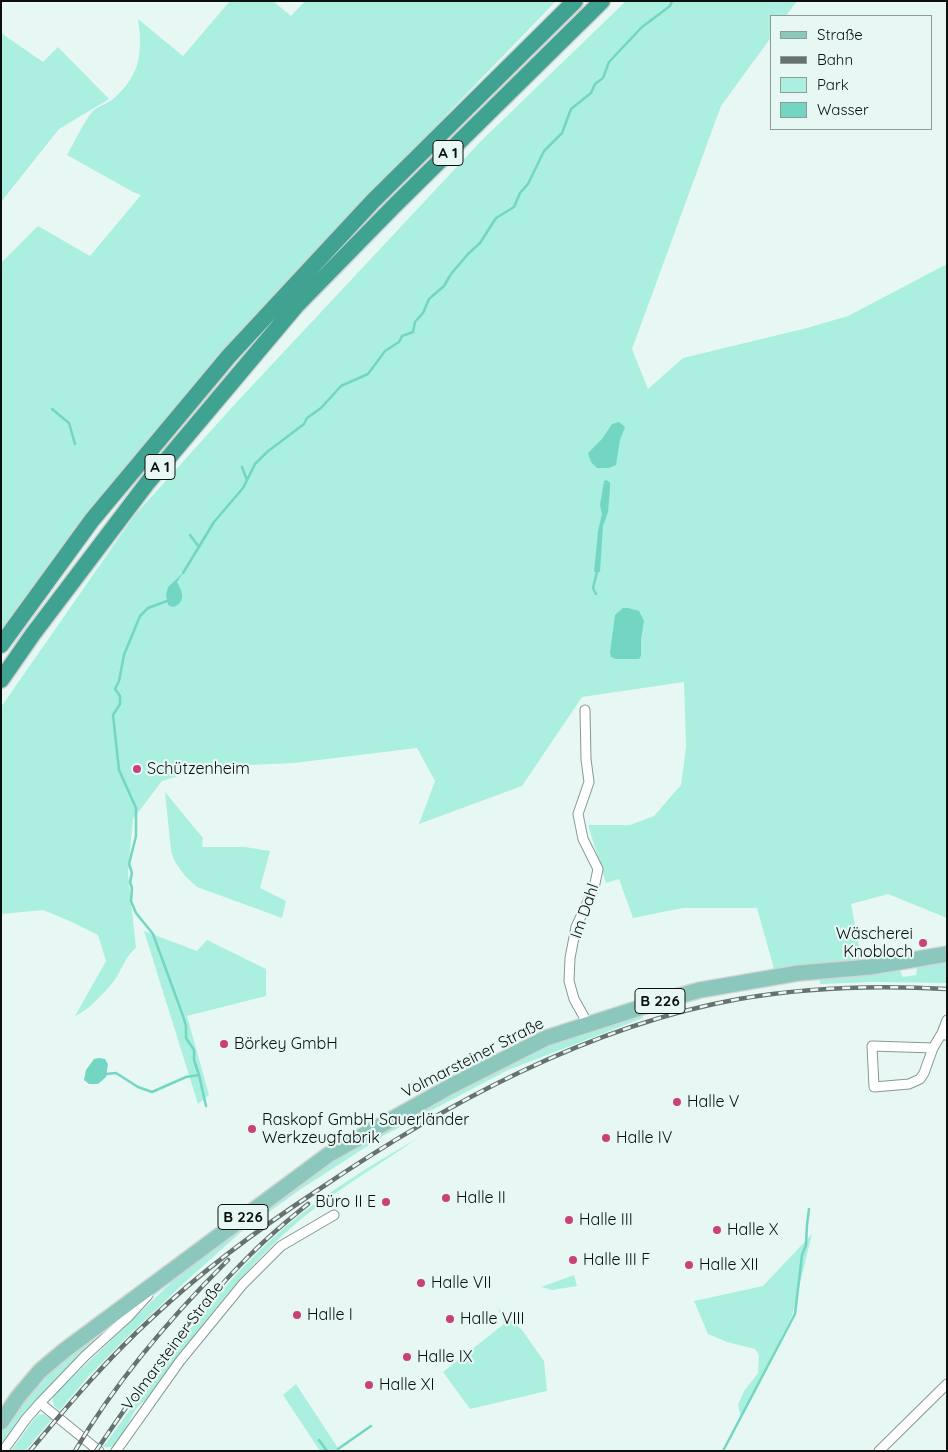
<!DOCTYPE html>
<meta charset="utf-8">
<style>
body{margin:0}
#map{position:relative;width:948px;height:1452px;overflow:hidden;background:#e7f8f4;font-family:Quicksand,sans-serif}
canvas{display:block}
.frame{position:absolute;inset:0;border:2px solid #0b100f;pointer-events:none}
.legend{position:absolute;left:770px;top:15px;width:162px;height:115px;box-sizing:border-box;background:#e7f8f4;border:1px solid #8f9b98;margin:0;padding:6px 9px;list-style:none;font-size:15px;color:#0b100f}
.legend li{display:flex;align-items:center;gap:10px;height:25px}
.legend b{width:25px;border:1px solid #8f9b98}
</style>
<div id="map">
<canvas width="948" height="1452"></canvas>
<div class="frame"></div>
<ul class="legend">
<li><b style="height:6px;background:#8cc7bd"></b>Straße</li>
<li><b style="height:6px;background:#67716f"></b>Bahn</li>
<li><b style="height:14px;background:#abefe0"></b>Park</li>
<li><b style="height:14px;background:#72d6c3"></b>Wasser</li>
</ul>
</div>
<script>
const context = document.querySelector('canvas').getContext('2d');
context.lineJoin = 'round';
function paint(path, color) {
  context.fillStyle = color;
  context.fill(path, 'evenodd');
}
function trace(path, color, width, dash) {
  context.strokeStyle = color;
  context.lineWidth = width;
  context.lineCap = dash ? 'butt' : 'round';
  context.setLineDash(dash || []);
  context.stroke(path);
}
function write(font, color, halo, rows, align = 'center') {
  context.font = font + ' Quicksand,sans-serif';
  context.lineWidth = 4.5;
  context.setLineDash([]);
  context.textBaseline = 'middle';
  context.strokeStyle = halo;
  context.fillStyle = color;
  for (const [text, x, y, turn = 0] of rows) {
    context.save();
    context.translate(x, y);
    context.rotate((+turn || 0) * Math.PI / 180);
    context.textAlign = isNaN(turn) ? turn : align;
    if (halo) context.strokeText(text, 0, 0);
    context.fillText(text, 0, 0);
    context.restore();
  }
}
paint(new Path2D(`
 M 230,1 L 273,1 L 291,16 L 305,1 L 556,1 L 290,277 L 134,457 L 1,633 L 1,263 L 38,226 L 90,256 L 141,195 L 133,192 L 67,155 C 73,145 86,118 93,111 C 98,106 107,104 113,99 C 140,76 143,53 138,19 L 183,56 Z
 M 626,1 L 797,1 L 786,16 L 772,16 L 772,36 L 721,106 L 632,349 L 648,389 L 683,358 L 807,328 L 848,316 L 947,264 L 947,918 L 888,894 L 851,904 L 860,951 L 859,960 L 869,960 L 774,969 L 757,908 L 683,908 L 633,918 L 619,879 L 606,883 L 588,825 L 630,825 L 654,816 L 681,785 L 686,747 L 684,682 L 582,697 L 522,786 L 419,824 L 435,781 L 417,748 L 294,763 L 208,767 L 162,781 L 133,819 L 128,873 L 136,948 C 125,956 122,970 114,981 C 105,992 88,1011 75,1016 L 106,961 L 98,935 L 72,922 L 43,910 L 1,914 L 1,707 L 134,516 L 235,404 L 481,141 Z
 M 1,33 L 43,62 L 58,47 L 109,99 L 59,129 L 1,202 Z
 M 165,792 L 203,838 L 202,847 L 245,847 L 270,851 L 260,888 L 286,901 L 282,918 L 197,887 L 185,876 L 175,862 L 171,851 Z
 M 144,931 L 197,951 L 207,940 L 266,969 L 266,996 L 187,1016 L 209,1095 L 198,1104 Z
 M 947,960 L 947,983 L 873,982 L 820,984 L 820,980 L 899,969 L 903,977 L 916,975 L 917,966 Z
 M 642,1014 L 643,1018 L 508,1070 L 383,1136 L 301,1189 L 241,1232 L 184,1283 L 126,1338 L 88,1377 L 59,1411 C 54,1405 51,1402 54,1395 L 179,1275 L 314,1174 L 387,1128 L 506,1066 L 554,1044 Z
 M 418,1138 C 373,1169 324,1197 284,1234 C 231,1283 189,1344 145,1401 C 127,1409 126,1452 103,1447 C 158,1372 211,1292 282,1230 C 323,1194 371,1165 418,1138 Z
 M 812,1234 L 792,1316 L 741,1417 L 738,1405 L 744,1391 L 758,1373 L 759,1355 L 755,1349 L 727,1342 L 708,1334 L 694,1301 L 763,1286 Z
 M 574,1275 L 577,1286 L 552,1290 L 541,1287 Z
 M 498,1308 L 522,1330 L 544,1361 L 547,1391 L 470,1409 L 443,1372 L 504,1324 Z
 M 93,1338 L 95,1341 L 32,1405 L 1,1445 L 1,1433 L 25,1398 L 59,1363 Z
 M 296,1384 L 340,1451 L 320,1451 L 283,1395 Z
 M 43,1414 L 52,1419 L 25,1451 L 11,1451 L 34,1419 L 38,1415 Z`), '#abefe0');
paint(new Path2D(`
 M 619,422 L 625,427 L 620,440 L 616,465 L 609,468 L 597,468 L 591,462 L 588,453 L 602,439 L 612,424 Z
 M 607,480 L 610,483 L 610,489 L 608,512 L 603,526 L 600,572 L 594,572 L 598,531 L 602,514 L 600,505 L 604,481 Z
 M 183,573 L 177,582 C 183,592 186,603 173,607 L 168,605 L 166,595 L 168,587 Z
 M 623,608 L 628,608 L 639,611 L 644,621 L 641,639 L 641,656 L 639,659 L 616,659 L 611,657 L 610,653 L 615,615 Z
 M 99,1058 L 105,1059 L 108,1064 L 106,1077 L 98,1084 L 89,1084 L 84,1080 L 86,1070 L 94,1059 Z`), '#72d6c3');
trace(new Path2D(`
 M 52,409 L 69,423 L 75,444
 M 242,467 L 247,480
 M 190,535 L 199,547
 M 183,573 L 214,522 L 243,488 L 255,464 L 267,452 L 304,424 L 307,418 L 321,408 L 341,386 L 368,374 L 385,351 L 399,342 L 402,336 L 413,332 L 415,322 L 423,313 L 429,299 L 444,286 L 451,274 L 468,254 L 480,243 L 496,218 L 514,207 L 520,193 L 528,184 L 544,151 L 562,133 L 571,109 L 591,93 L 595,84 L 603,78 L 609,62 L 642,27 L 670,6 L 672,1
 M 596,594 L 593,588 L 597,572
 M 167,601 L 148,608 L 140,616 L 124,655 L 119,681 L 115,689 L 120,696 L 120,704 L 113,715 L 119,770 L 136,808 L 136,836 L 129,864 L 132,873 L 130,882 L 132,888 L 131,901 L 136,913 L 153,934 L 183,1016 L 186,1026 L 186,1038 L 194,1050 L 194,1060 L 199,1075 L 206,1106
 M 106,1074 L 116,1073 L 138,1087 L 152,1092 L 186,1077 L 199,1075
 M 319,1440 L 327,1451
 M 338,1449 L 371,1426
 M 723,1451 L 795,1314 L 802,1255 L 806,1245 L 807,1225 L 809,1209`), '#72d6c3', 2.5);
const minor = new Path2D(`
 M 585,710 L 586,759 L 589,782 L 578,814 L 583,839 L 598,869 L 594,888 L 576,927 L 570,958 L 569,981 L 574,999 L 588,1024
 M 945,1035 L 942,1033 L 947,1020
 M 933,1048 L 872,1046 L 874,1087 L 909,1084 L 920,1079 L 924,1073 L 933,1048 L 942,1033
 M 40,1403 L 85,1356 L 128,1317 L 148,1295
 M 3,1451 L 26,1419 L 40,1403 L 99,1451
 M 116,1451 L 180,1361 L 243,1284 L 281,1246 L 334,1215
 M 879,1451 L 947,1384`);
const primary = new Path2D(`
 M 1,1422 L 18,1397 L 40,1371 L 65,1350 L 328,1155 L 451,1086 L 546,1038 L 661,1001 L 700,990 L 799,973 L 870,967 L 947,954`);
const motorway = new Path2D(`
 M 1,645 L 92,520 L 229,356 L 373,201 L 575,1
 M 1,680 L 33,634 L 148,482 L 296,306 L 394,206 L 602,1`);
trace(minor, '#889894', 11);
trace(primary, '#d3d4d4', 18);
trace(motorway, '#d3d4d4', 19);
trace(minor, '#fff', 9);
trace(primary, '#8cc7bd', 15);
trace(motorway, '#40a291', 16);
const rail = new Path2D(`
 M 30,1451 C 69,1404 108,1358 153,1317 C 204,1269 260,1228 318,1190 C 443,1105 588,1026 739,999 C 808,987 877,985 947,989
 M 75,1451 C 116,1381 171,1317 228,1260
 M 96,1451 C 143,1382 192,1312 251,1254 C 269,1236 288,1220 308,1204`);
trace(rail, '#67716f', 4.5);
trace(rail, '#e7f8f4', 2.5, [8]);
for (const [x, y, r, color] of [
 [137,769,5,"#ca4078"],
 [923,943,5,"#ca4078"],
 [224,1044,5,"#ca4078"],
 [677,1102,5,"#ca4078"],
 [252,1129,5,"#ca4078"],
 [606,1138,5,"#ca4078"],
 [446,1198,5,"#ca4078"],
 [386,1202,5,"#ca4078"],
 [569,1220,5,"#ca4078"],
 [717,1230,5,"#ca4078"],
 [573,1260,5,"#ca4078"],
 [689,1265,5,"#ca4078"],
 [421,1283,5,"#ca4078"],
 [297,1315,5,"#ca4078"],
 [450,1319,5,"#ca4078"],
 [407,1357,5,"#ca4078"],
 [369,1385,5,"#ca4078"]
]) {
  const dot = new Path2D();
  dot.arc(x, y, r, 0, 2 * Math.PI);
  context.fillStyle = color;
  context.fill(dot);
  trace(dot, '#e7f8f4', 2);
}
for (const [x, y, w] of [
 [448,153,30],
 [160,467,30],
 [660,1001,50],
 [243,1217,50]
]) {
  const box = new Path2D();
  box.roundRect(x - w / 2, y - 12.5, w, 25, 4);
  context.fillStyle = '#e7f8f4';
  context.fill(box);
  trace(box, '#0b100f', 1);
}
write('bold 15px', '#0b100f', null, [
 ["A 1",448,153],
 ["A 1",160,467],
 ["B 226",660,1001],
 ["B 226",243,1217]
]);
write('16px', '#0b100f', '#e7f8f4', [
 ["Schützenheim",147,769],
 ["Wäscherei",913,934,"right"],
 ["Knobloch",913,952,"right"],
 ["Börkey GmbH",234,1044],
 ["Halle V",687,1102],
 ["Raskopf GmbH Sauerländer",262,1120],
 ["Werkzeugfabrik",262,1138],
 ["Halle IV",616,1138],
 ["Halle II",456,1198],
 ["Büro II E",376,1202,"right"],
 ["Halle III",579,1220],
 ["Halle X",727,1230],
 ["Halle III F",583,1260],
 ["Halle XII",699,1265],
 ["Halle VII",431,1283],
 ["Halle I",307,1315],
 ["Halle VIII",460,1319],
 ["Halle IX",417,1357],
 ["Halle XI",379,1385]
], 'left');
write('16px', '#0b100f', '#e7f8f4', [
 ["Im Dahl",585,911,-71],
 ["Volmarsteiner Straße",473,1058,-27],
 ["Volmarsteiner Straße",173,1346,-53]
]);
</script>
